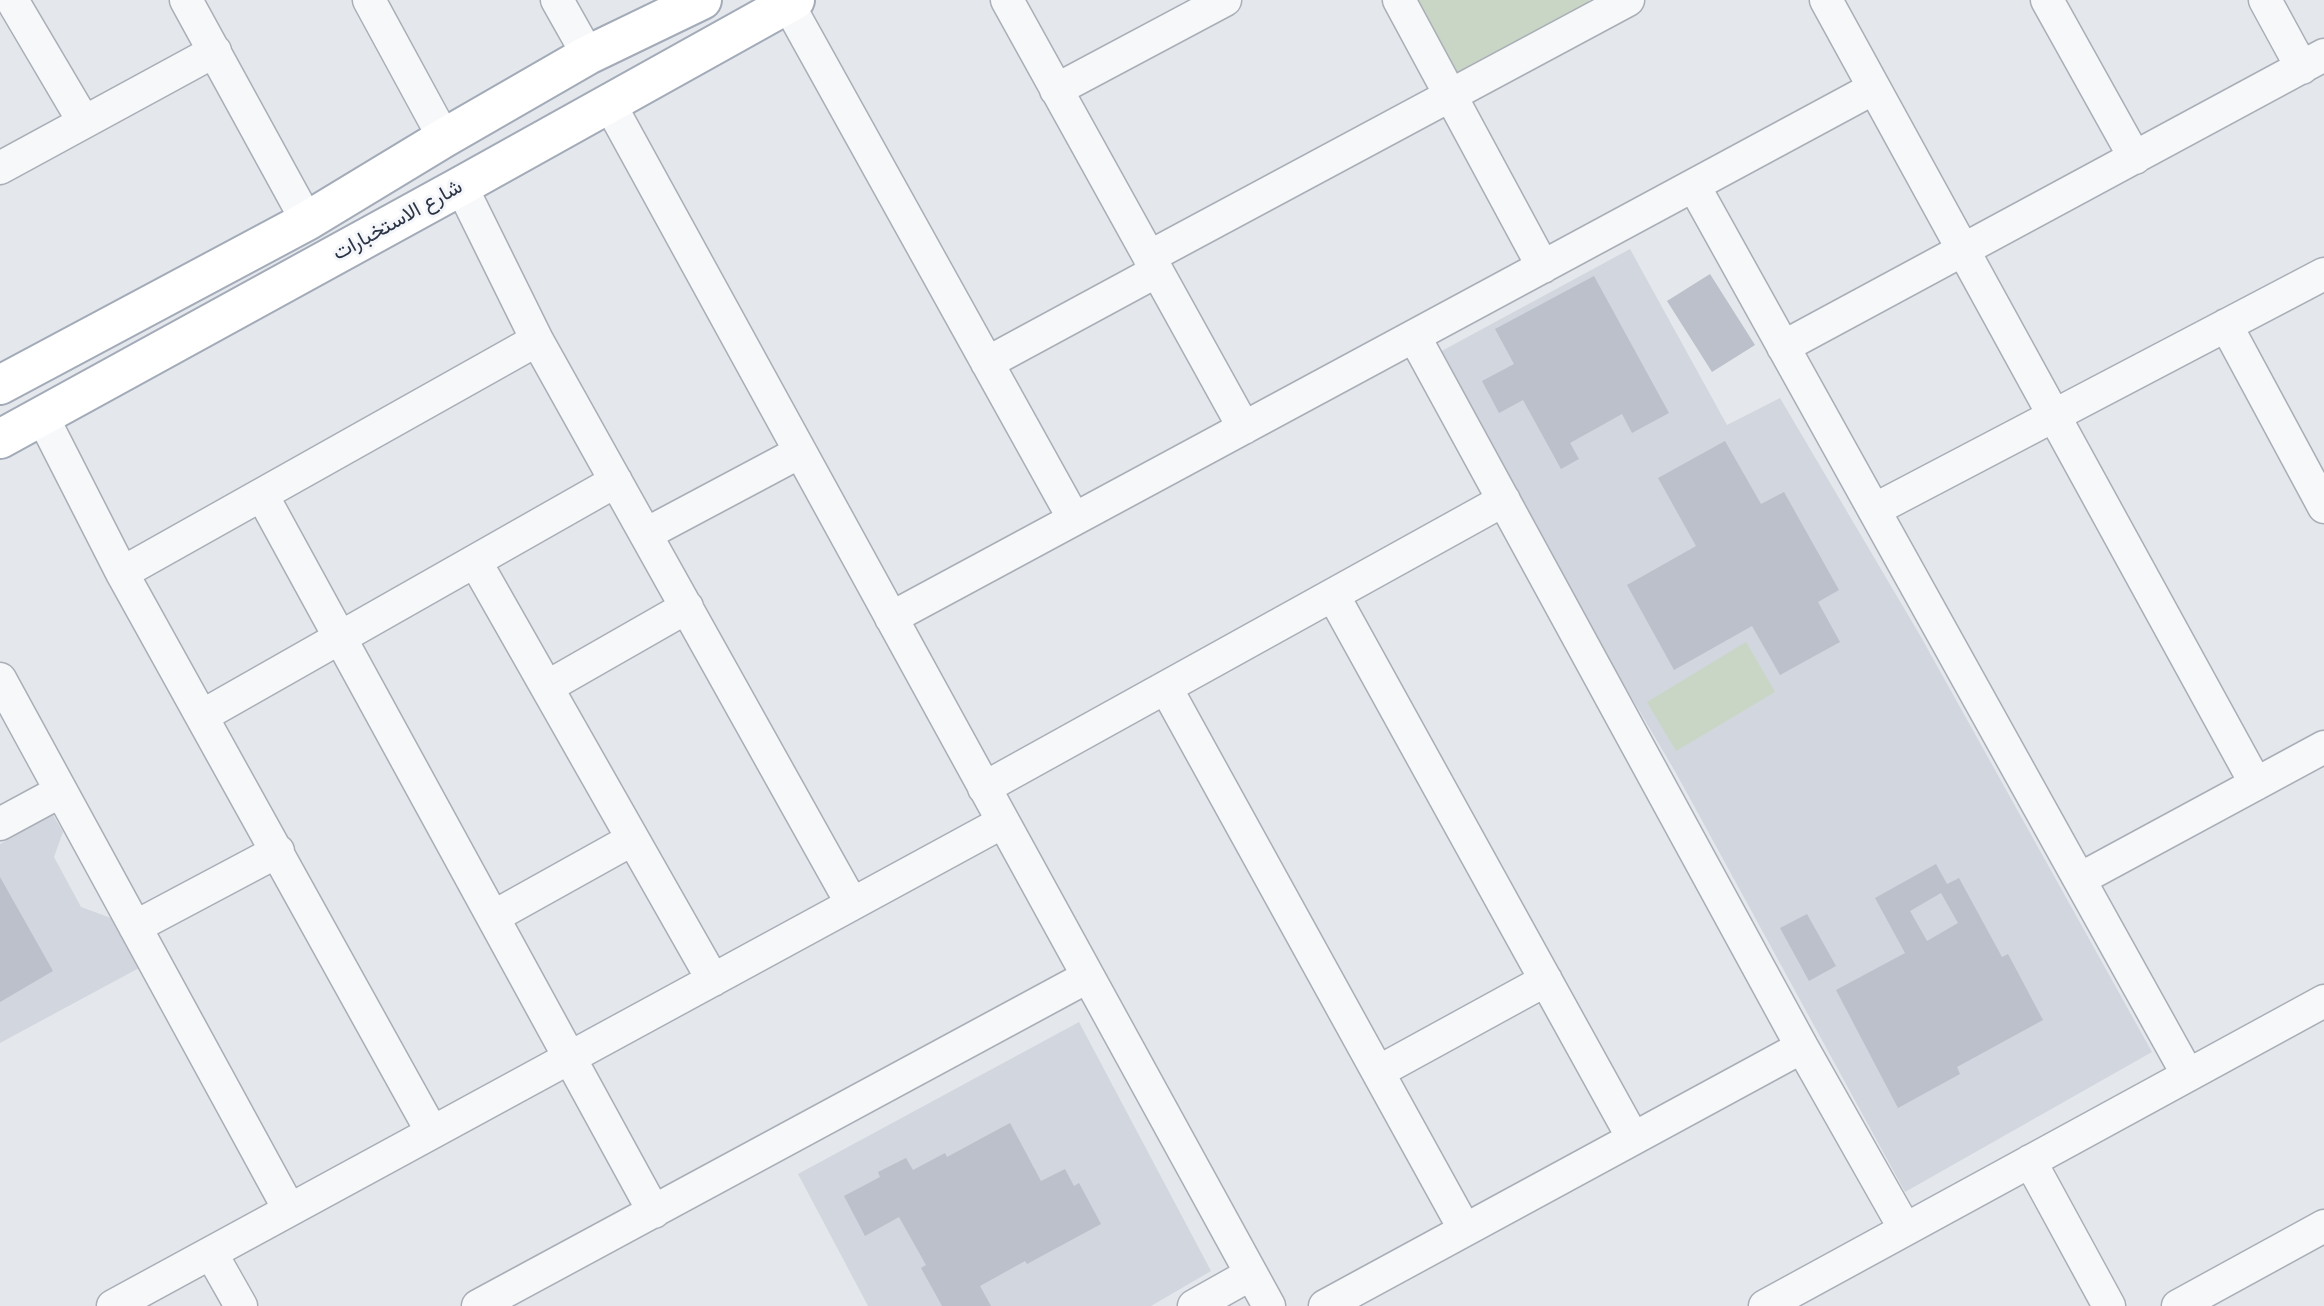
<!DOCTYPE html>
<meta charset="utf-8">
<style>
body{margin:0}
canvas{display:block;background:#e4e7ec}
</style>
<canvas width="2324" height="1306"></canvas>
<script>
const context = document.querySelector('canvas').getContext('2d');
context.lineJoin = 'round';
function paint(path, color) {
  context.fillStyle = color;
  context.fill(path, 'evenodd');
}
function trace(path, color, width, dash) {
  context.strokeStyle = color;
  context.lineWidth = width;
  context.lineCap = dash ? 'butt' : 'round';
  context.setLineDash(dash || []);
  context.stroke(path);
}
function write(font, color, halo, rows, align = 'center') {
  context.font = font + ' Roboto,Vazirmatn,sans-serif';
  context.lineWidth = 6;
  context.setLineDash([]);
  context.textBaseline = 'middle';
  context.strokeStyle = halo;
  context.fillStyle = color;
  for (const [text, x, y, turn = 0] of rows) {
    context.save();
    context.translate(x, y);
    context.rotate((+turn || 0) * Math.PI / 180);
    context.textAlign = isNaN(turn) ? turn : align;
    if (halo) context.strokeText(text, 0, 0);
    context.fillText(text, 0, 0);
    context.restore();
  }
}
paint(new Path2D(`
 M 1630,249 L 1727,425 L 1780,398 L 1921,637 L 2152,1052 L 1905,1192 L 1676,773 L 1531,527 L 1438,353 Z
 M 53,815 L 63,832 L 54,857 L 81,907 L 111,918 L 139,968 L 0,1043 L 0,844 Z
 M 1079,1022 L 1211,1271 L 1151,1306 L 868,1306 L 798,1174 Z`), '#d2d6de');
paint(new Path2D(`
 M 1411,0 L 1589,0 L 1595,11 L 1458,89 Z
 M 1746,642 L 1775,692 L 1676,751 L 1647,702 Z`), '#c9d6c5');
paint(new Path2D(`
 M 1710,274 L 1755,345 L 1712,372 L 1667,301 Z
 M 1594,276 L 1669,413 L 1632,433 L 1622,414 L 1570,443 L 1579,459 L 1561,469 L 1523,400 L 1499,413 L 1482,381 L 1514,364 L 1495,329 Z
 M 1725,441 L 1761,504 L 1784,492 L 1839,590 L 1818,602 L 1840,642 L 1780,675 L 1752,626 L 1674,670 L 1627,585 L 1696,546 L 1658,478 Z
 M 1936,864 L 1947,884 L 1959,878 L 2002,957 L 2008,954 L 2043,1020 L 1957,1067 L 1960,1074 L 1898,1108 L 1836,990 L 1905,953 L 1875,898 ZM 1941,893 L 1958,923 L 1927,941 L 1910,911 Z
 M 0,877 L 53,971 L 0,1002 Z
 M 1807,914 L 1836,966 L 1809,981 L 1780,928 Z
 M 1010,1123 L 1041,1181 L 1065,1169 L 1074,1186 L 1079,1183 L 1101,1224 L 1027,1264 L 1025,1261 L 980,1286 L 991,1306 L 942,1306 L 921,1268 L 926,1265 L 899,1217 L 865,1236 L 844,1196 L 880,1177 L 878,1172 L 906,1158 L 913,1170 L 945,1153 L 947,1157 Z`), '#bbc0ca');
const minor = new Path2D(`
 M 12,0 L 84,122
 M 186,0 L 307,221
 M 369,0 L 444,138
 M 557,0 L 588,55
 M 1007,0 L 1244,428
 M 1399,0 L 1543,267
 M 1826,0 L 2256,784
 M 2047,0 L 2135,158
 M 2265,0 L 2302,68
 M 788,4 L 1074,519
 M 1056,90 L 1225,0
 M 609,103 L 1269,1306
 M 0,168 L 215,51
 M 461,186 L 537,340 L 852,904
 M 1694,186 L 2188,1075
 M 1149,257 L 1628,0
 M 2226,325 L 2324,507
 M 1414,336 L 1802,1047 L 1905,1229
 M 1783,347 L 2324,55
 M 987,363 L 1157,271
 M 42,416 L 122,573 L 432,1132
 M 262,495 L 654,1212
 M 1874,510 L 2324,274
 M 646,534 L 800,452
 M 475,561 L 713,980
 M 122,573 L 537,340
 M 1333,595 L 1633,1138
 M 891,618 L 1874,88
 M 0,679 L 289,1209
 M 547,687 L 687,607
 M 1166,688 L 1465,1230
 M 202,716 L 616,481
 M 984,788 L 1504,500
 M 0,824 L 61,791
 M 2080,879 L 2324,747
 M 493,917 L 633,839
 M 135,927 L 278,851
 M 1378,1072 L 1546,980
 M 2030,1161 L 2109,1306
 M 211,1253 L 241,1306
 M 113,1306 L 1003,822
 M 478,1306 L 1087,977
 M 1194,1306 L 1251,1274
 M 1325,1306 L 1802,1047
 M 1765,1306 L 2324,1001
 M 2178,1306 L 2324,1226`);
const major = new Path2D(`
 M 0,385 L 307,221 L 444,138 L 588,55 L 702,0
 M 0,439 L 461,186 L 795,0`);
trace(minor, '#a9aeb7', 35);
trace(major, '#a3abb8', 42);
trace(minor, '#f7f8fa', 32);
trace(major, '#fff', 38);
write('21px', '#2b3445', '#f4f6f9', [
 ["شارع الاستخبارات",398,221,-29]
]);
</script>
